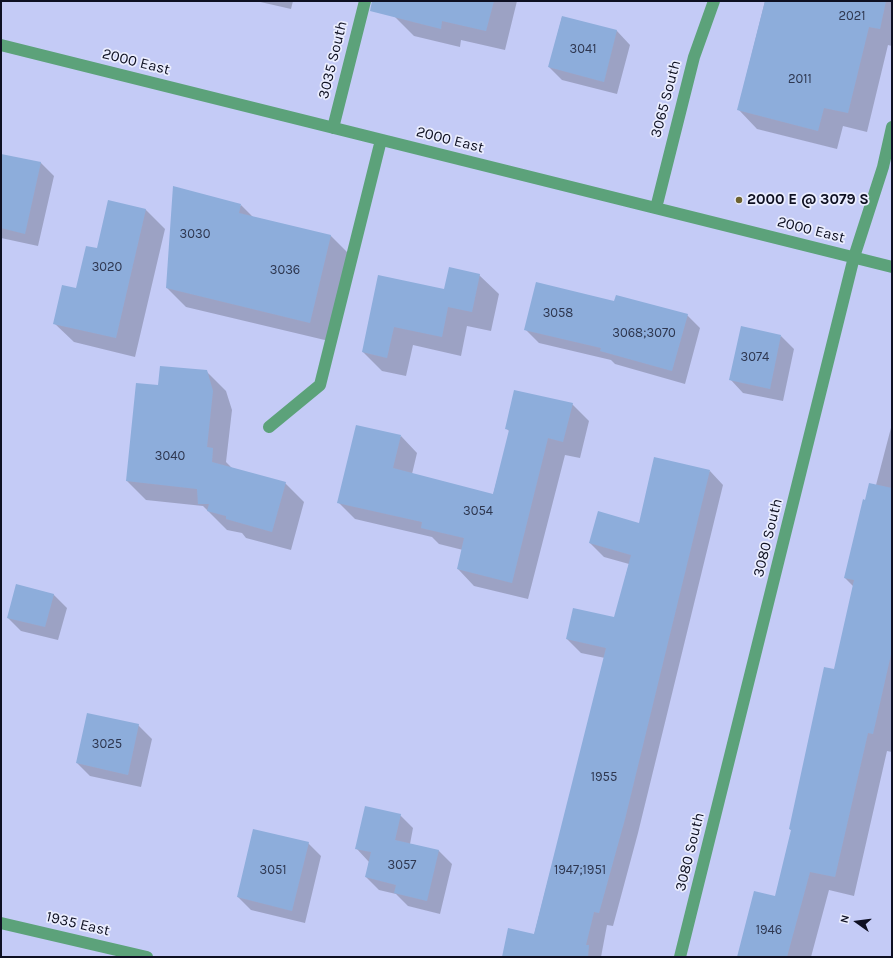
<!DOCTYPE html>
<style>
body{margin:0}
#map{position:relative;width:893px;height:958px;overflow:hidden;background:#c4cbf6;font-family:Karla,sans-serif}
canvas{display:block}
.frame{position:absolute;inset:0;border:2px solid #0e1022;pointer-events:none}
.north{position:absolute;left:837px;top:902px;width:40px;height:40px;-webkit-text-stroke:3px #eaedfe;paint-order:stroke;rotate:284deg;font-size:11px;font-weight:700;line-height:16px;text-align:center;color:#0e1022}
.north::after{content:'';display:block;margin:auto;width:14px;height:18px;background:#0e1022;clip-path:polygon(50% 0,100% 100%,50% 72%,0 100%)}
</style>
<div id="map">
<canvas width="893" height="958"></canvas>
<div class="frame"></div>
<div class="north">N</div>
</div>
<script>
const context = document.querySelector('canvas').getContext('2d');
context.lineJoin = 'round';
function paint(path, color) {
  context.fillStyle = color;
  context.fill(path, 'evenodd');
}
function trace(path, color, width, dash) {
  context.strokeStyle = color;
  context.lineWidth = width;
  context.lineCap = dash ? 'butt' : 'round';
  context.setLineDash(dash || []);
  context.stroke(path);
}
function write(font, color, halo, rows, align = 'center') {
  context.font = font + ' Karla,sans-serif';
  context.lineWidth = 3.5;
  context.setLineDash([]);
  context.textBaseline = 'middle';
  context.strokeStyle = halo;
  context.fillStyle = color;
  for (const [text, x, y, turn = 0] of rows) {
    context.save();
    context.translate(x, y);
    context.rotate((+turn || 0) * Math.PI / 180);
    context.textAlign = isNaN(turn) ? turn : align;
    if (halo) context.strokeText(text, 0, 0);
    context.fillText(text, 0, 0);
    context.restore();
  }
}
paint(new Path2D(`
 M 256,1 L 293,1 L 291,9 Z
 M 399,1 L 517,1 L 505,50 L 461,40 L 460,47 L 414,36 L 395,17 Z
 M 765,1 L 892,1 L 892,46 L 888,45 L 867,132 L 843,126 L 837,149 L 757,129 L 738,109 Z
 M 562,17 L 617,31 L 630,45 L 617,94 L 562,80 L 549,67 Z
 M 1,155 L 41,163 L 54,176 L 38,246 L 1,238 Z
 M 109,201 L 146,210 L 165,229 L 135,357 L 74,342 L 54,323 L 77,290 L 98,249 Z
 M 241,205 L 253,217 L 331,236 L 350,255 L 329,341 L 186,307 L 167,288 Z
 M 479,275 L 499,294 L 491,331 L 467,326 L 461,356 L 413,345 L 406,376 L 382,371 L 363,352 L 379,276 L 445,291 Z
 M 615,302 L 687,315 L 700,328 L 685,384 L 615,364 L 611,360 L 539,343 L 526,330 Z
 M 781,336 L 794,349 L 783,401 L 743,393 L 730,379 Z
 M 206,371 L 226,391 L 232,410 L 226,462 L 232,468 L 285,483 L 304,502 L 291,550 L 246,538 L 242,533 L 227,530 L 203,506 L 146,500 L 127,481 L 159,386 Z
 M 572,404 L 589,421 L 580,458 L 565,455 L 528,599 L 474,586 L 458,569 L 463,550 L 439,544 L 432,537 L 355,519 L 338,502 L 401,436 L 417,453 L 412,474 L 493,495 L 510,432 L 506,428 Z
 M 892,424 L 892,752 L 887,751 L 854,896 L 829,890 L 811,957 L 738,957 L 776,898 L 792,831 L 790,829 L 835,670 L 854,587 L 845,578 L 866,501 L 876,485 Z
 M 710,471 L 723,485 L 638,833 L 613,926 L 607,925 L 601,957 L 503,957 L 534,935 L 605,658 L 581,653 L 567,639 L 615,618 L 629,564 L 604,557 L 590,543 L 639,524 Z
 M 53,594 L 67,608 L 58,640 L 21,631 L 8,618 Z
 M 138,725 L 152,739 L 141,787 L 90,776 L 77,763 Z
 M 400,815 L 413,828 L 410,844 L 439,851 L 452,864 L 440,914 L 408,906 L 396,894 L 379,890 L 366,877 L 369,862 L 356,848 Z
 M 308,843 L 321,856 L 305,923 L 251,910 L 238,897 Z`), '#0003');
paint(new Path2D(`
 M 372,1 L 494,1 L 486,31 L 442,21 L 441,29 L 370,11 Z
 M 765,1 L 886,1 L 880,29 L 869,27 L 848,113 L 824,108 L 818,131 L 737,110 Z
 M 562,16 L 617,30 L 604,82 L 548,67 Z
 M 1,154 L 41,162 L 25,234 L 1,228 Z
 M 173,186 L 241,204 L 239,213 L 331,235 L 310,323 L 166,288 Z
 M 108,200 L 146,209 L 116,338 L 53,324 L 62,285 L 76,288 L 86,246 L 97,248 Z
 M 449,267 L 480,274 L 472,312 L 448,307 L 442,337 L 394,327 L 387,358 L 362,352 L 378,275 L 444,289 Z
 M 536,282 L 614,301 L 616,295 L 688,314 L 672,371 L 600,351 L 601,348 L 524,330 Z
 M 741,326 L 781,335 L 770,389 L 729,380 Z
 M 160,366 L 207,370 L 213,391 L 207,447 L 213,448 L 212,462 L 286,482 L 272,532 L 226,519 L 226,516 L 207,511 L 209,504 L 198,504 L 197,489 L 126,481 L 136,383 L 158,385 Z
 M 514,390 L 573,403 L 563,442 L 548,438 L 512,583 L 457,569 L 464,538 L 421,528 L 422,522 L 337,503 L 356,425 L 401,435 L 393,468 L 493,494 L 509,430 L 505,429 Z
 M 654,457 L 710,470 L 625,819 L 599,913 L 594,912 L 586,945 L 589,945 L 588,957 L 502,957 L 508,928 L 534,934 L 606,648 L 566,639 L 573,608 L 614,617 L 631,555 L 589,543 L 598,511 L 639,523 Z
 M 869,483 L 892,488 L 892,650 L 873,734 L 868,733 L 835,877 L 810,872 L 787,957 L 737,957 L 754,891 L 775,896 L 791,830 L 789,829 L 824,667 L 834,669 L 854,580 L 844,578 L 863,499 L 865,500 Z
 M 16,584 L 54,594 L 45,627 L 7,618 Z
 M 87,713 L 139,724 L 128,775 L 76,763 Z
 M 365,806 L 401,814 L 395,840 L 439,850 L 427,901 L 394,893 L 396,885 L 365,877 L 371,852 L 355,849 Z
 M 253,829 L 309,842 L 292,911 L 237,897 Z`), '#8daddb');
trace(new Path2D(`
 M 1,45 L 892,267
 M 333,128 L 365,1
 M 656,208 L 694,57 L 714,1
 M 269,427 L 320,385 L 381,140
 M 1,923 L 147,957
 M 680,957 L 854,257 L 883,167 L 892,127`), '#5ca27a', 12);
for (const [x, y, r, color] of [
 [739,200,4,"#6e6330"]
]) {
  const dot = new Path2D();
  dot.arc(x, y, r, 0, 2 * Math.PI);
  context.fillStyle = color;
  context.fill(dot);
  trace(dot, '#eaedfe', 1.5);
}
write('13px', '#2e3750', null, [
 ["2021",852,16],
 ["3041",583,49],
 ["2011",800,79],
 ["3030",195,234],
 ["3020",107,267],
 ["3036",285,270],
 ["3058",558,313],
 ["3068;3070",644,333],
 ["3074",755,357],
 ["3040",170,456],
 ["3054",478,511],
 ["3025",107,744],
 ["1955",604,777],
 ["3057",402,865],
 ["3051",273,870],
 ["1947;1951",580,870],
 ["1946",769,930]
]);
write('15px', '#0e1022', '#eaedfe', [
 ["3035 South",333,60,-76],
 ["2000 East",136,62,14],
 ["3065 South",666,99,-75],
 ["2000 East",450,140,14],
 ["2000 East",811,230,14],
 ["3080 South",768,538,-76],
 ["3080 South",690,852,-76],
 ["1935 East",78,924,13]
]);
write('bold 15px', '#0e1022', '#eaedfe', [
 ["2000 E @ 3079 S",747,200]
], 'left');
</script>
